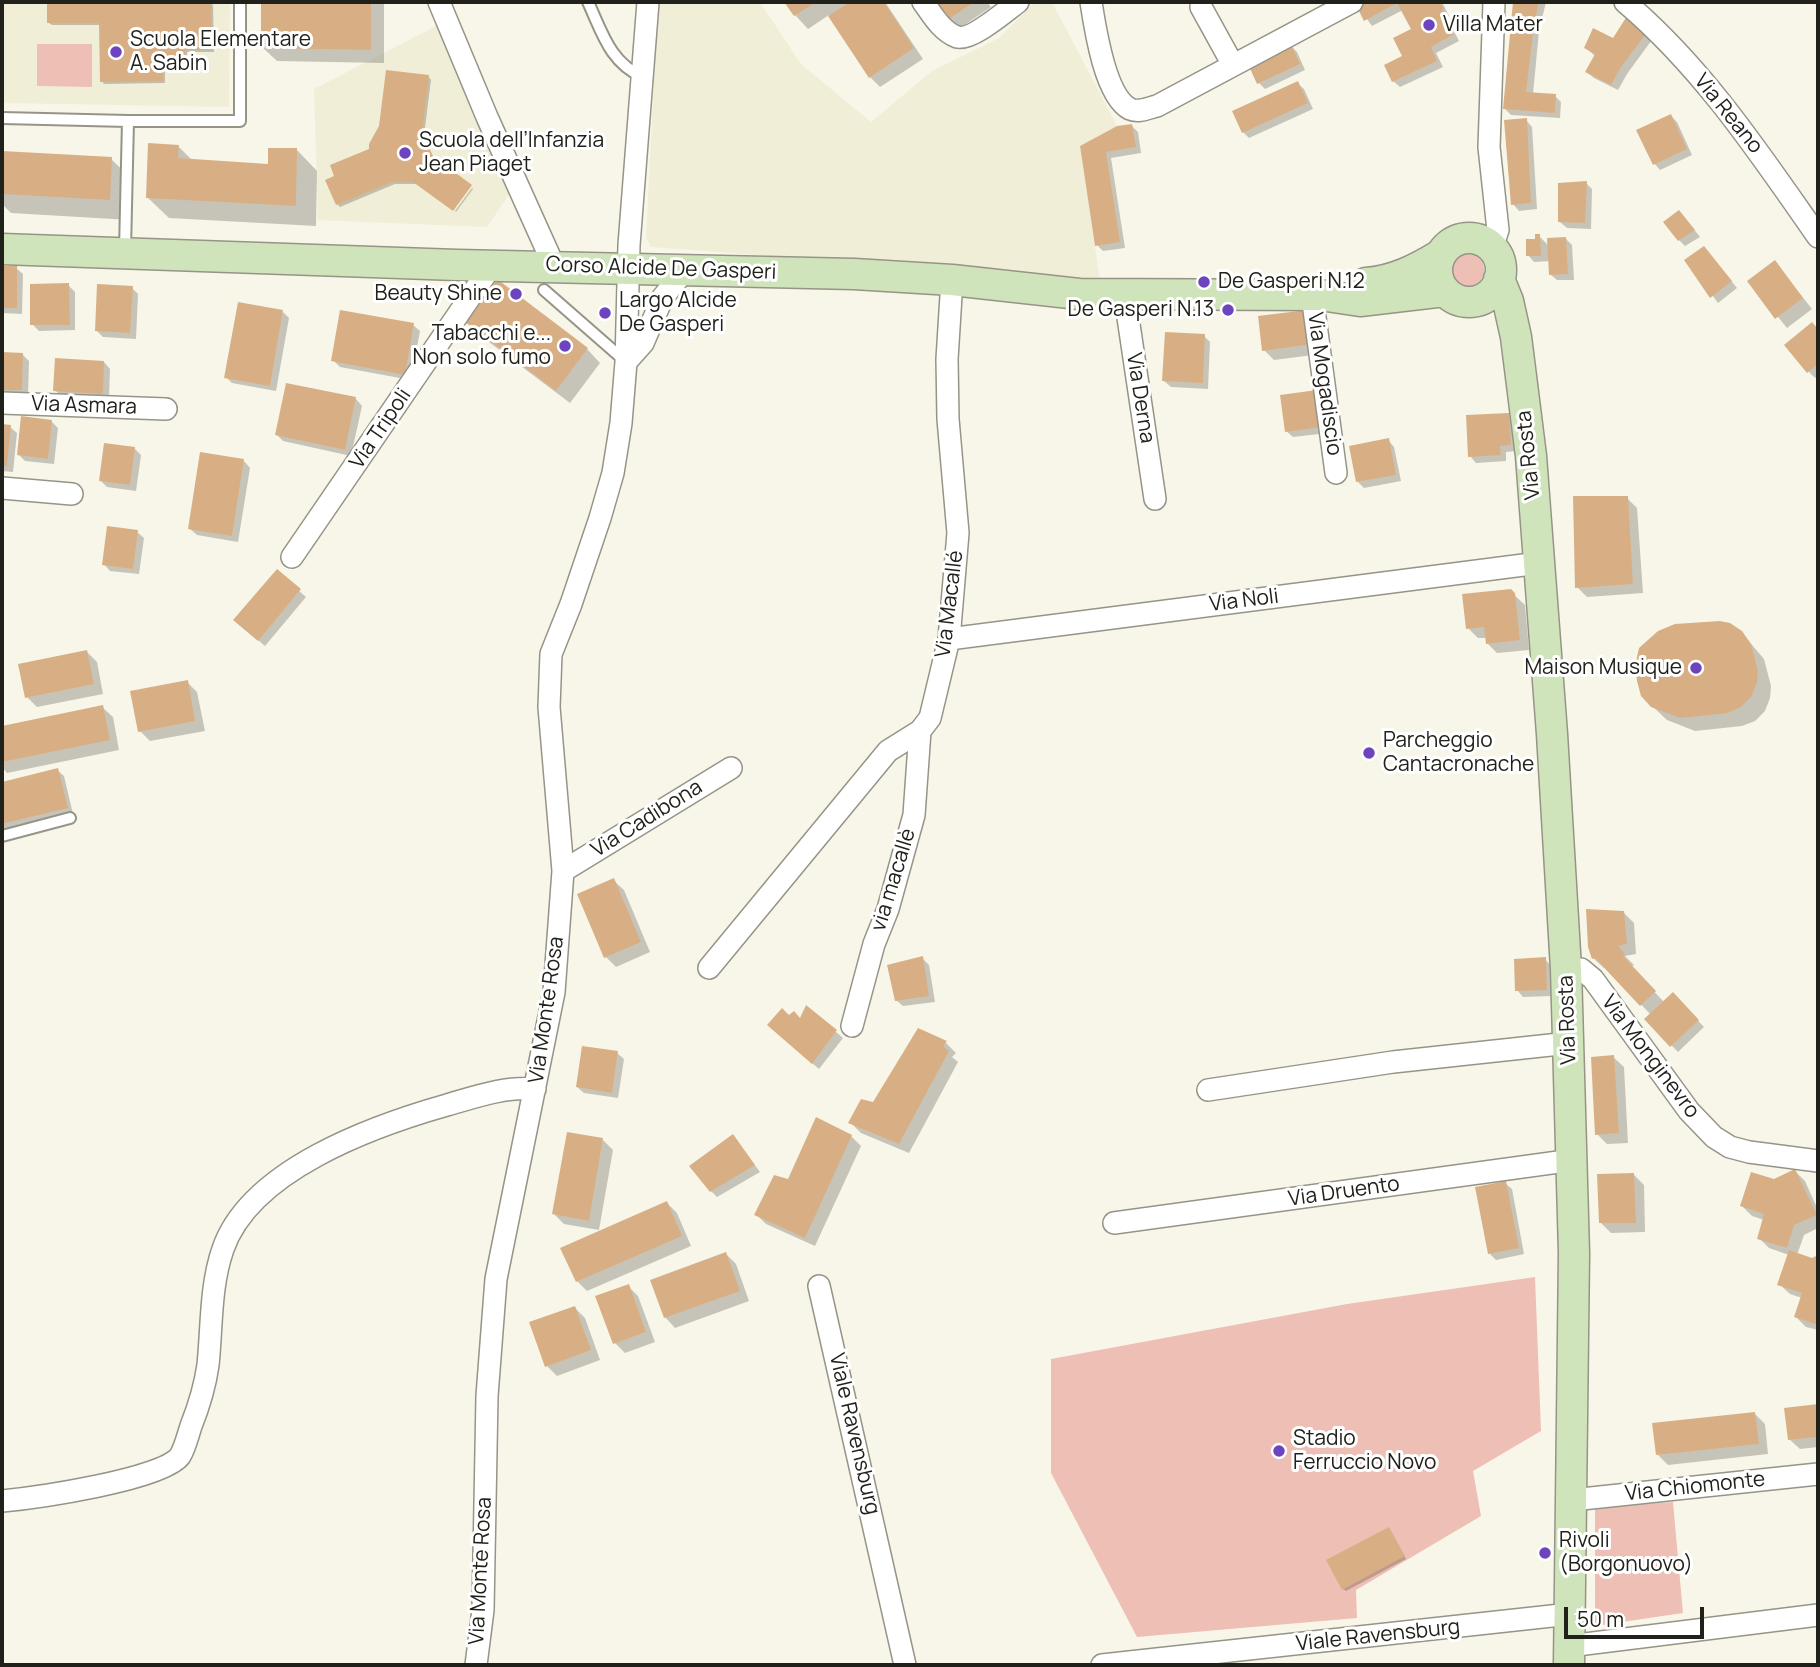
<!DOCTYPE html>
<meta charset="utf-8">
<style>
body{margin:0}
#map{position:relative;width:1820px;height:1667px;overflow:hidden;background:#f8f6e8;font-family:Manrope,sans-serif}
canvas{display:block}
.frame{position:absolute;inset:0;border:4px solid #21211c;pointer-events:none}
.scale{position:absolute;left:1564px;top:1607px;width:140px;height:32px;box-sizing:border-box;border:4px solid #21211c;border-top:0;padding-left:9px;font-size:21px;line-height:24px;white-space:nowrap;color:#21211c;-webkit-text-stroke:5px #fff;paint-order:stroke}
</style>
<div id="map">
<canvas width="1820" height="1667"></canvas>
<div class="frame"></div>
<div class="scale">50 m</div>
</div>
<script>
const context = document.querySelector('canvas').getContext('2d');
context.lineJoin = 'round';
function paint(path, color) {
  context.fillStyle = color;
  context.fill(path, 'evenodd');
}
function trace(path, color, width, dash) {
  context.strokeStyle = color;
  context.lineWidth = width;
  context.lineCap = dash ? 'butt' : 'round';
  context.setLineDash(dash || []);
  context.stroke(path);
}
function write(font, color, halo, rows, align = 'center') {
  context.font = font + ' Manrope,sans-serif';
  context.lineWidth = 6;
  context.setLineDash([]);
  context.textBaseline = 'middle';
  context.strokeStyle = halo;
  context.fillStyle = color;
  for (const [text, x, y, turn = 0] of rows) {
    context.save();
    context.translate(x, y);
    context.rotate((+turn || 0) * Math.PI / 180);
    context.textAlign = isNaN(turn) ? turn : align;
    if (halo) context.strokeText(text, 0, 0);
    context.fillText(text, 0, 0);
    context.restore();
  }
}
paint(new Path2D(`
 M 3,2 L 230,2 L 229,107 L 2,103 Z
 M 658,2 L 760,2 L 801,64 L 871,122 L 932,71 L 999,38 L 1035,2 L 1052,2 L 1117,126 L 1080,146 L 1100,281 L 651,247 L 646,237 Z
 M 438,25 L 511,192 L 487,227 L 318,220 L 314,89 Z`), '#f1eed8');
paint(new Path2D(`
 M 37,44 L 92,44 L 92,87 L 37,86 Z
 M1450 270a17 17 0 1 1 34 0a17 17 0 1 1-34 0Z
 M 1535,1277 L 1541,1431 L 1473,1471 L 1481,1516 L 1356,1590 L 1357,1618 L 1137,1637 L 1051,1473 L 1051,1359 L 1347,1304 Z
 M 1673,1502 L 1683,1613 L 1595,1626 L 1595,1507 Z`), '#eec0b5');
paint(new Path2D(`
 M 49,2 L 210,2 L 213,5 L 214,52 L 187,52 L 187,61 L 165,62 L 165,83 L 104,84 L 102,81 L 101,25 L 52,25 L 49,23 Z
 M 263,2 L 384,2 L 384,63 L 277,61 L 263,48 Z
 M 786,2 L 885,2 L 923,59 L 880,87 L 870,77 L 829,15 L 808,29 L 795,15 Z
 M 935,2 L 987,2 L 991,7 L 957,30 Z
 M 1370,2 L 1442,2 L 1449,16 L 1447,17 L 1459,41 L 1436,53 L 1443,67 L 1400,87 L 1393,81 L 1414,30 L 1403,10 L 1372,26 L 1359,8 Z
 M 1514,2 L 1546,2 L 1539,31 L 1533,94 L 1555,96 L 1561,102 L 1560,118 L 1511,115 L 1505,109 Z
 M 1629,16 L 1654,37 L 1627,74 L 1618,90 L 1594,78 L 1587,72 L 1595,56 L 1586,48 L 1614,41 Z
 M 1291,46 L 1297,52 L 1305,70 L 1265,89 L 1259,83 Z
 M 429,77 L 431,80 L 418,184 L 395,184 L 340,207 L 337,204 L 370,150 Z
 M 1297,83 L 1304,89 L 1313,109 L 1249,138 L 1243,132 Z
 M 1671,116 L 1677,122 L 1692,155 L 1660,170 L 1654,163 Z
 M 1526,120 L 1532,127 L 1537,209 L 1519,211 L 1513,204 Z
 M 1132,126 L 1138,132 L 1141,153 L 1111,158 L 1125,248 L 1103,251 L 1097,245 L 1082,147 Z
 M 179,147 L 193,161 L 269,166 L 297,150 L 317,171 L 316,226 L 169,218 L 148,198 Z
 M 2,153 L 111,159 L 132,179 L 130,220 L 11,213 L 2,204 Z
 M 1586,183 L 1592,189 L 1591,229 L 1567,228 L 1560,222 Z
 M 472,188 L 473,189 L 456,212 L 455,211 Z
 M 1685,218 L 1700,237 L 1685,246 L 1679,240 Z
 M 1539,236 L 1549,246 L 1566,239 L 1572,245 L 1574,280 L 1557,280 L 1550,274 L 1550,261 L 1534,262 L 1528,255 Z
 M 1710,254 L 1737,288 L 1718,303 L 1687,260 Z
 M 1775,262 L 1812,309 L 1787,328 L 1749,281 Z
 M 2,268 L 16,268 L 23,274 L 22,314 L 2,313 Z
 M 68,285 L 75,292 L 75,330 L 39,331 L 32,324 Z
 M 132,288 L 138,294 L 136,339 L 103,337 L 97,331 Z
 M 1307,311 L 1321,354 L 1274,360 L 1264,350 Z
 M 283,312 L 289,318 L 276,391 L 232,383 L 226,377 Z
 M 467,322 L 587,349 L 600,363 L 570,403 L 481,336 Z
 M 1812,324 L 1818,330 L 1818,375 L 1815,378 L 1809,372 Z
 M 413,325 L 420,331 L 411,380 L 340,367 L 333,360 Z
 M 1204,336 L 1210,342 L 1208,389 L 1171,387 L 1164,381 Z
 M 2,354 L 22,354 L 29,361 L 28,396 L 2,395 Z
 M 104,362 L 110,369 L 109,399 L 62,397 L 55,390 Z
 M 287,385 L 356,399 L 362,406 L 351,456 L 283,441 L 277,435 Z
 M 1282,397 L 1328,433 L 1293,437 L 1286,431 Z
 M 1508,414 L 1515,421 L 1516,451 L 1506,452 L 1506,461 L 1476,463 L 1470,456 Z
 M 52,422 L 58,428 L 54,464 L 25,461 L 18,454 Z
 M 2,426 L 10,427 L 17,433 L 13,472 L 2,471 Z
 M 1388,440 L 1394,447 L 1401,481 L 1364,488 L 1357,481 Z
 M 134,448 L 141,455 L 136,491 L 107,487 L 101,481 Z
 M 244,461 L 250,468 L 238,542 L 197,535 L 190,529 Z
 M 1627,498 L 1637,508 L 1643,593 L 1587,597 L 1577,587 Z
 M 137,532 L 144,538 L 139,574 L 110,571 L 104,564 Z
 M 277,572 L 306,597 L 265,646 L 242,626 Z
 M 1510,591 L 1525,605 L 1529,650 L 1497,653 L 1487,643 L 1487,638 L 1478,638 L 1468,628 Z
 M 1741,632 L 1764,659 L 1771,686 L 1770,698 L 1765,711 L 1755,721 L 1742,726 L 1695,731 L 1667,720 L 1652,706 Z
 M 87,652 L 97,662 L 103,694 L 37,707 L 27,697 Z
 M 187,682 L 197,692 L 205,731 L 150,741 L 140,731 Z
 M 102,707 L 113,717 L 119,750 L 7,773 L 2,767 L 2,727 Z
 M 57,770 L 64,776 L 73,814 L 2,832 L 2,784 Z
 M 613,880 L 624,890 L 650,952 L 616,967 L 606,957 Z
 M 1624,913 L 1634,923 L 1636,954 L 1625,956 L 1634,965 L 1631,967 L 1664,1002 L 1673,994 L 1704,1027 L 1678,1052 L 1646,1019 L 1651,1015 L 1606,967 L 1604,968 L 1593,958 Z
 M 922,958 L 929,965 L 935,1002 L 903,1006 L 896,1000 Z
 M 1545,959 L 1551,966 L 1552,996 L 1523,997 L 1517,990 Z
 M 807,1007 L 843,1038 L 819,1069 L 775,1031 L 789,1017 L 801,1021 Z
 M 918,1030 L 946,1043 L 956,1053 L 952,1057 L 958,1062 L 909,1153 L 861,1133 L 851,1123 L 874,1104 Z
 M 617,1053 L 624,1059 L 618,1098 L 584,1093 L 577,1087 Z
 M 1613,1057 L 1624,1067 L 1628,1143 L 1607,1144 L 1597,1134 Z
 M 733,1136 L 760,1172 L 717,1197 L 711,1191 Z
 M 851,1136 L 861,1146 L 815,1246 L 766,1224 L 756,1214 L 789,1181 Z
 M 603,1140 L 613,1150 L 599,1230 L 564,1224 L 554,1214 Z
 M 1795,1171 L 1805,1181 L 1818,1210 L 1818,1228 L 1804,1235 L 1797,1255 L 1812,1260 L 1818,1257 L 1818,1330 L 1806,1327 L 1796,1317 L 1802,1298 L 1790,1294 L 1779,1284 L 1789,1255 L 1769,1248 L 1759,1238 L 1764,1220 L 1752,1216 L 1742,1206 L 1774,1181 Z
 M 1634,1175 L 1644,1185 L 1645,1232 L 1611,1233 L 1601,1223 Z
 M 1505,1183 L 1512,1189 L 1524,1254 L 1496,1260 L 1489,1253 Z
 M 667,1203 L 677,1213 L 691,1246 L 587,1291 L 577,1281 Z
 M 726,1254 L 736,1264 L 749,1301 L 675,1328 L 665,1317 Z
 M 628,1286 L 638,1296 L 655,1342 L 625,1353 L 615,1343 Z
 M 575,1308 L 585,1318 L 600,1360 L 557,1376 L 547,1366 Z
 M 1818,1406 L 1818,1447 L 1800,1449 L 1789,1439 L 1786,1409 Z
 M 1754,1413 L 1765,1424 L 1768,1454 L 1668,1465 L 1658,1455 Z
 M 1389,1529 L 1406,1559 L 1346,1591 L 1343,1589 Z`), '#0003');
paint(new Path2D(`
 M 47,2 L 211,2 L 212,50 L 185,50 L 185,59 L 163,60 L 163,81 L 100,82 L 99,23 L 47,23 Z
 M 261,2 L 371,2 L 371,50 L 261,48 Z
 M 784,2 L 816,2 L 794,16 Z
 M 850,2 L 884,2 L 914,48 L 869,78 L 828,16 Z
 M 933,2 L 974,2 L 946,21 Z
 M 1366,2 L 1440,2 L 1444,9 L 1442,10 L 1454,34 L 1431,47 L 1437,61 L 1392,82 L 1384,65 L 1402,56 L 1393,38 L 1411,29 L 1397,3 L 1364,21 L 1357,7 Z
 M 1513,2 L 1539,2 L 1534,24 L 1526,92 L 1556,94 L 1555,113 L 1503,109 Z
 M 1629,13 L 1649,30 L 1621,67 L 1611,85 L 1585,72 L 1595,54 L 1584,48 L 1593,28 L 1613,38 Z
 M 1291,44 L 1300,64 L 1257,84 L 1248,64 Z
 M 386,70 L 429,75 L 422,133 L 433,156 L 472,185 L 453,211 L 413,182 L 392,182 L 336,205 L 325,180 L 334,176 L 330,165 L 369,149 L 369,144 L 379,126 Z
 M 1298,81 L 1308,103 L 1242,133 L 1232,111 Z
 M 1671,114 L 1687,149 L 1653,165 L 1636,130 Z
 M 1527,118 L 1531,203 L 1511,205 L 1504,120 Z
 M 1132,124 L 1136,147 L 1106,152 L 1120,242 L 1095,246 L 1080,146 L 1117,126 Z
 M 148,143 L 179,145 L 178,158 L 268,164 L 268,148 L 297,148 L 296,206 L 146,198 Z
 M 2,151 L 112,157 L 110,200 L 2,194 Z
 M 1587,181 L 1585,223 L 1558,222 L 1558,183 Z
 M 1679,210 L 1695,230 L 1678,241 L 1663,222 Z
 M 1535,234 L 1540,234 L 1541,256 L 1526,256 L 1526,239 L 1535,239 Z
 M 1566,237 L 1568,274 L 1549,275 L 1547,238 Z
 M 1704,246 L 1732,281 L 1710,298 L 1684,260 Z
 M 1775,260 L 1803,298 L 1775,319 L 1747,281 Z
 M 2,266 L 17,266 L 17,308 L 2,308 Z
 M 497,279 L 588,348 L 556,391 L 465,322 Z
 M 69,283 L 70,325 L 30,325 L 30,284 Z
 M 97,284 L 133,286 L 130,333 L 95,331 Z
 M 238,302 L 283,310 L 270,386 L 224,378 Z
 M 340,310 L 414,323 L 405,375 L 331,361 Z
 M 1307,310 L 1312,344 L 1262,351 L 1258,316 Z
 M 1812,322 L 1818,329 L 1818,364 L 1807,373 L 1784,345 Z
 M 1165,332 L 1205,334 L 1203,383 L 1162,381 Z
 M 2,352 L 23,353 L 22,390 L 2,390 Z
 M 55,358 L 104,361 L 103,394 L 53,391 Z
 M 286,383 L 356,397 L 345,450 L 275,435 Z
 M 1317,390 L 1322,427 L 1285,432 L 1280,395 Z
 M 1509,413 L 1511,445 L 1500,446 L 1501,455 L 1468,457 L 1466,415 Z
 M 21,416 L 52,420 L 48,459 L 17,455 Z
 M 2,424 L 11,425 L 7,466 L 2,466 Z
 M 1389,438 L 1396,475 L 1356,482 L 1349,446 Z
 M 104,443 L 135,447 L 130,485 L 99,481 Z
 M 200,452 L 244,459 L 232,536 L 188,529 Z
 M 1573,496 L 1628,496 L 1633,584 L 1575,588 Z
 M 107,526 L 138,530 L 133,569 L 102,565 Z
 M 277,569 L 301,589 L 258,641 L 233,620 Z
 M 1511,589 L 1515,593 L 1520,640 L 1486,644 L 1484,627 L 1466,629 L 1462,594 Z
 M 1720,621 L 1730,623 L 1742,631 L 1751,644 L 1758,671 L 1757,683 L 1751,697 L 1741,707 L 1728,713 L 1680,718 L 1651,707 L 1641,696 L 1637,681 L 1635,666 L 1639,648 L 1658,631 L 1675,624 Z
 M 87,650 L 94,684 L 25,698 L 18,664 Z
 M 188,680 L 195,721 L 138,732 L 130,691 Z
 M 103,705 L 110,740 L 2,762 L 2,726 Z
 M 58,768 L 68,808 L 2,824 L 2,782 Z
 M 614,878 L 641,942 L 604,958 L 577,894 Z
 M 1586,909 L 1624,911 L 1627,944 L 1618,946 L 1625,954 L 1623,956 L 1656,991 L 1640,1006 L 1595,958 L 1592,959 L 1588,947 Z
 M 923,956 L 929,996 L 895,1001 L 887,965 Z
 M 1546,957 L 1547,990 L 1515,991 L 1514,959 Z
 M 1673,992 L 1699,1020 L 1670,1047 L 1644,1019 Z
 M 806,1005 L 837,1030 L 812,1064 L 767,1025 L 782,1008 L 789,1015 L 794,1011 L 800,1018 Z
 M 918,1028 L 947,1041 L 943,1046 L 949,1051 L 899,1144 L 848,1123 L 861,1099 L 873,1102 Z
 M 582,1046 L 618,1051 L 612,1093 L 576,1087 Z
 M 1614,1055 L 1619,1133 L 1595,1135 L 1591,1057 Z
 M 816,1117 L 852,1135 L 805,1238 L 754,1215 L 774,1175 L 788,1179 Z
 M 567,1132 L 603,1138 L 589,1221 L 552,1214 Z
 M 733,1134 L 755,1165 L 710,1192 L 689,1166 Z
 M 1795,1169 L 1817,1215 L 1794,1225 L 1787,1248 L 1757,1239 L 1764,1214 L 1740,1206 L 1751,1172 L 1774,1179 Z
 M 1634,1173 L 1636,1223 L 1599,1223 L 1597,1174 Z
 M 1506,1181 L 1519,1248 L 1488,1254 L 1475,1187 Z
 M 667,1201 L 682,1236 L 576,1282 L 560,1248 Z
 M 1789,1250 L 1812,1258 L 1818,1255 L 1818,1325 L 1794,1317 L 1802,1293 L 1777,1285 Z
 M 726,1252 L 740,1291 L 664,1318 L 650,1280 Z
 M 629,1284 L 646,1332 L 613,1344 L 595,1296 Z
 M 575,1306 L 591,1350 L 545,1367 L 529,1322 Z
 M 1818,1404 L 1818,1437 L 1788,1440 L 1784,1408 Z
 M 1755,1412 L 1759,1444 L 1656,1455 L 1652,1423 Z
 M 1389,1527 L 1405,1556 L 1342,1590 L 1326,1560 Z`), '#d8af84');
const lane = new Path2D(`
 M 588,2 C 602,32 610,63 643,77
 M 2,118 L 128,121
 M 125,250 L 128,121 L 240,121 L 240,2
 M 544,290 L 624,360
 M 2,836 L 70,818`);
const street = new Path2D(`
 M 439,2 L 487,117 L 554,266
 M 923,2 C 932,14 941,31 957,37 C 971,41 1006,11 1018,2
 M 1091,2 C 1095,28 1105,96 1130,109 C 1139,113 1148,108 1157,106 L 1352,2
 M 1625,2 C 1703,68 1760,154 1818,237
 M 1201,7 L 1233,65
 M 1492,248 L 1498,230 L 1489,147 L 1494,2
 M 1312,295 L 1336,473
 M 1127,296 L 1127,311 L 1155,499
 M 626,362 L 643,343 L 663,297 L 685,270
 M 2,403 L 166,409
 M 2,488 L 72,494
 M 292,557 L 492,265
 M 949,639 L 1539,563
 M 563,871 L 731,768
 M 709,968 L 888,751 L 920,731 L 930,718 L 949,639 L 958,533 L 948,419 L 947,359 L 952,280
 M 1566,969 L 1581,969 L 1593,979 L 1689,1111 L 1714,1137 L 1730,1147 L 1749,1152 L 1818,1161
 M 852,1026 L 874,944 L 888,909 L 914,815 L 920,731
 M 1208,1090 L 1393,1062 L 1569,1043
 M 1114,1223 L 1573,1160
 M 819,1286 L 905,1665
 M 1572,1500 L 1818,1474
 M 2,1501 C 34,1498 162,1480 180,1456 C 185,1448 188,1435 191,1426 C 199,1406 205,1386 208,1365 C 212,1327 210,1286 223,1249 C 250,1170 373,1126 447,1105 C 475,1097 506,1086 535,1089
 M 1569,1646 L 1818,1615
 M 476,1665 L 483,1610 L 487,1396 L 496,1279 L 554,992 L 563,871 L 549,707 L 551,654 L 571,604 L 600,518 L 613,473 L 621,423 L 626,362 L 629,245 L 648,2
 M 1102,1665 L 1570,1614`);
const secondary = new Path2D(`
 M1437 270a32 32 0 1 1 64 0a32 32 0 1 1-64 0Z
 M 2,249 L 457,265 L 854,274 L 952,280 L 1079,294 L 1320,295 L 1360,301 L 1445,291
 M 1499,279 L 1508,301 L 1516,337 L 1531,456 L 1552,734 L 1566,969 L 1574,1253 L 1569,1665
 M 1366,283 C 1394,281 1417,269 1440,255`);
trace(lane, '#969487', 14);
trace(street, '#969487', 24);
trace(secondary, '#969487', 33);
trace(lane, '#fff', 10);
trace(street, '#fff', 21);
trace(secondary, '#cfe4ba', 30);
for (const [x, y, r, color] of [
 [1429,25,7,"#6c45be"],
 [116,52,7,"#6c45be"],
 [405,153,7,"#6c45be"],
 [1204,282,7,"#6c45be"],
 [516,294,7,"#6c45be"],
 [1228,310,7,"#6c45be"],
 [605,313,7,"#6c45be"],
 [565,346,7,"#6c45be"],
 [1696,668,7,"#6c45be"],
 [1369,753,7,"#6c45be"],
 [1279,1451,7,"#6c45be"],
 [1545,1553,7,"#6c45be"]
]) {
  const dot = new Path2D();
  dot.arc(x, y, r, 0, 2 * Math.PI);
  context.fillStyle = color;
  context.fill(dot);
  trace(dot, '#fff', 2.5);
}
write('21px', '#21211c', '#fff', [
 ["Villa Mater",1443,25],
 ["Scuola Elementare",130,40],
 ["A. Sabin",130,64],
 ["Scuola dell’Infanzia",419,141],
 ["Jean Piaget",419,165],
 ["De Gasperi N.12",1218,282],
 ["Beauty Shine",502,294,"right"],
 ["Largo Alcide",619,301],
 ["De Gasperi",619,325],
 ["De Gasperi N.13",1214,310,"right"],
 ["Tabacchi e...",551,334,"right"],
 ["Non solo fumo",551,358,"right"],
 ["Maison Musique",1682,668,"right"],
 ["Parcheggio",1383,741],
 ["Cantacronache",1383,765],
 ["Stadio",1293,1439],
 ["Ferruccio Novo",1293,1463],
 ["Rivoli",1559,1541],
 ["(Borgonuovo)",1559,1565]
], 'left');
write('21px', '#21211c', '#fff', [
 ["Via Reano",1728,114,51],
 ["Corso Alcide De Gasperi",661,269,2],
 ["Via Mogadiscio",1324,384,82],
 ["Via Derna",1140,398,81],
 ["Via Asmara",84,406,2],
 ["Via Tripoli",381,429,-56],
 ["Via Rosta",1529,455,-96],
 ["Via Noli",1244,601,-7],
 ["Via Macallé",950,604,-83],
 ["Via Cadibona",647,819,-32],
 ["via macallè",894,880,-73],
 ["Via Monte Rosa",547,1010,-82],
 ["Via Rosta",1568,1020,-92],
 ["Via Monginevro",1650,1057,53],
 ["Via Druento",1344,1192,-8],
 ["Viale Ravensburg",854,1434,77],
 ["Via Chiomonte",1695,1487,-6],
 ["Via Monte Rosa",481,1571,-87],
 ["Viale Ravensburg",1378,1636,-6]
]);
</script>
